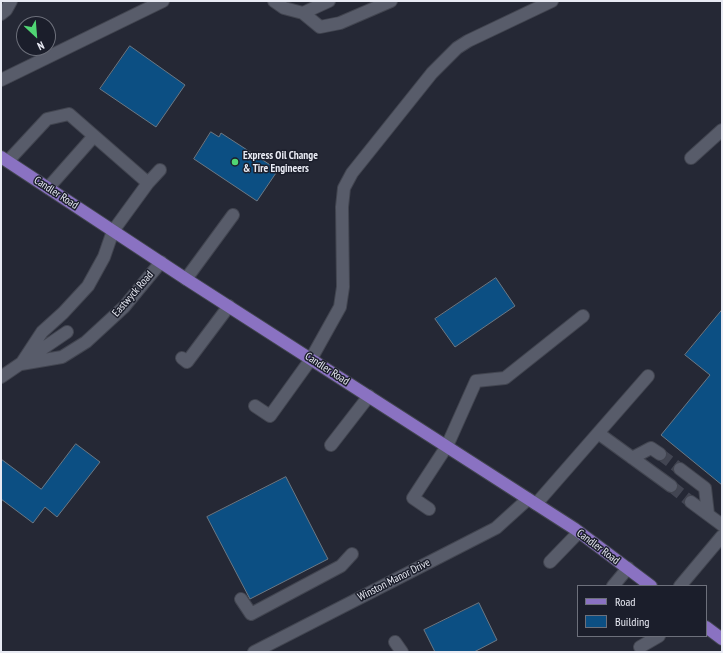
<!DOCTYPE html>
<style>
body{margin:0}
#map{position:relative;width:723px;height:653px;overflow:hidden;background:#252835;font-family:"PT Sans Narrow",sans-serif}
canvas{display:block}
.frame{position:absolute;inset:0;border:2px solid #e8eaf3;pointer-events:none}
.legend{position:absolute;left:577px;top:585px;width:130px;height:52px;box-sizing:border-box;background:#1b1e2b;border:1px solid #6d707b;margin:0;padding:5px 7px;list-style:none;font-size:12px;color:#e8eaf3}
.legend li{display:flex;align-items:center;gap:8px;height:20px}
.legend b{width:20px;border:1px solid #6d707b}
.north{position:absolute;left:16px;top:16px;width:40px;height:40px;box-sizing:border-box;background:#1b1e2b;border:1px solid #6d707b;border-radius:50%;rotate:154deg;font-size:11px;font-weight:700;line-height:16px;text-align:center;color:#e8eaf3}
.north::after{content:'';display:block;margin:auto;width:14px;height:18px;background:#50d674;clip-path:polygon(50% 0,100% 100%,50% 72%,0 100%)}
</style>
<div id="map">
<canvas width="723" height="653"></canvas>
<div class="frame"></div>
<ul class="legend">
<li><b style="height:5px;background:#8a72c2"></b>Road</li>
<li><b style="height:11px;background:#0c4f83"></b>Building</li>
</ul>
<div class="north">N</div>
</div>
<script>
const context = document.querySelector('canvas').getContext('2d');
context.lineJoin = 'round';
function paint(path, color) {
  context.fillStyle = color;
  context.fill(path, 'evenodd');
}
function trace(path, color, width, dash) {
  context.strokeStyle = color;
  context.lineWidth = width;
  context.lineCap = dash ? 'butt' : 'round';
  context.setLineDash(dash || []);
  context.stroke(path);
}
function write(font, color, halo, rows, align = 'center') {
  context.font = font + ' "PT Sans Narrow",sans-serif';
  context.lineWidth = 3;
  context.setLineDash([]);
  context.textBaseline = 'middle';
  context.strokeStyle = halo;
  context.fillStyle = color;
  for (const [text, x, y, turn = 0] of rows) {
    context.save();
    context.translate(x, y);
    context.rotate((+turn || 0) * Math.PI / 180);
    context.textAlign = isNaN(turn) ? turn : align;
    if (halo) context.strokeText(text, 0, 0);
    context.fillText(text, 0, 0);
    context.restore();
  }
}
const building = new Path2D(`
 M 130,46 L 185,85 L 156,127 L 100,89 Z
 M 211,132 L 219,137 L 221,133 L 278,170 L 257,201 L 194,159 Z
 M 496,278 L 515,306 L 455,347 L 435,319 Z
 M 722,310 L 722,485 L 661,435 L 710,375 L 685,355 Z
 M 76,444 L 100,462 L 57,517 L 45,507 L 33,523 L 1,499 L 1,459 L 41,489 Z
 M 286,477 L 328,559 L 250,599 L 207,517 Z
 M 479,603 L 497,640 L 474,652 L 435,652 L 424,630 Z`);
paint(building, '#0c4f83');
trace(building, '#6c7884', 1);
trace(new Path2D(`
 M 660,454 L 680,469
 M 671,486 L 691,502`), '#424552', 12, [12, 6]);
const minor = new Path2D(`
 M 274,1 L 284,8 L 303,13 L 320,27 L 340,23 L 391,1
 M 303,13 L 329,1
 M 1,14 L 6,10 L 11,1
 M 1,80 L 163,1
 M 691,158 L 722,130
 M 8,161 L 47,119 L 69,114 L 148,183
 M 48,188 L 94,136
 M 186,279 L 233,215
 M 182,358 L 187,362 L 229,306
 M 21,364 L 42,332 L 63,313 L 88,286 L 104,257 L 113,231 L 148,183 L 160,170
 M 21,364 L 62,357 L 86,342 L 124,307 L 161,262
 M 1,377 L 67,332
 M 255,406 L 270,416 L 311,359 L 340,307 L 343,287 L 342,207 L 344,188 L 352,173 L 432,73 L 457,48 L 468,41 L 552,1
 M 598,433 L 671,486
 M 331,445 L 369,396
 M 632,458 L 651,448 L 660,454
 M 680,469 L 705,488 L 708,514
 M 691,502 L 722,525
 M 536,504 L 648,376
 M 429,509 L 413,498 L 447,446 L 476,381 L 505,378 L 583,316
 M 550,562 L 579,532
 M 613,586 L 628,568
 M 680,586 L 722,536
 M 241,599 L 251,614 L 341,566 L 352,554
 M 395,642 L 402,652
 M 640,647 L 659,636
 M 254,652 L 496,528 L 528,499`);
const major = new Path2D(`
 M 1,157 L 186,279 L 575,529 L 651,586
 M 706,627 L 722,639`);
trace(minor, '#424550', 14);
trace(major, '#424550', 14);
trace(minor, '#585c6a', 12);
trace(major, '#8a72c2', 12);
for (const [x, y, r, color] of [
 [235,162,4,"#50d674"]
]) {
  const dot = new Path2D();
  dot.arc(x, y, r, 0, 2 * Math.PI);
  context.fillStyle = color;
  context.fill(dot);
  trace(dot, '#1b1e2b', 1.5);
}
write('bold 11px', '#e8eaf3', '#1b1e2b', [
 ["Express Oil Change",243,156],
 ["& Tire Engineers",243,169]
], 'left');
write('11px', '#e8eaf3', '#1b1e2b', [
 ["Candler Road",56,193,33],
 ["Eastwyck Road",133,294,-49],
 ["Candler Road",327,369,33],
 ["Candler Road",598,547,37],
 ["Winston Manor Drive",394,580,-27]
]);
</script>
